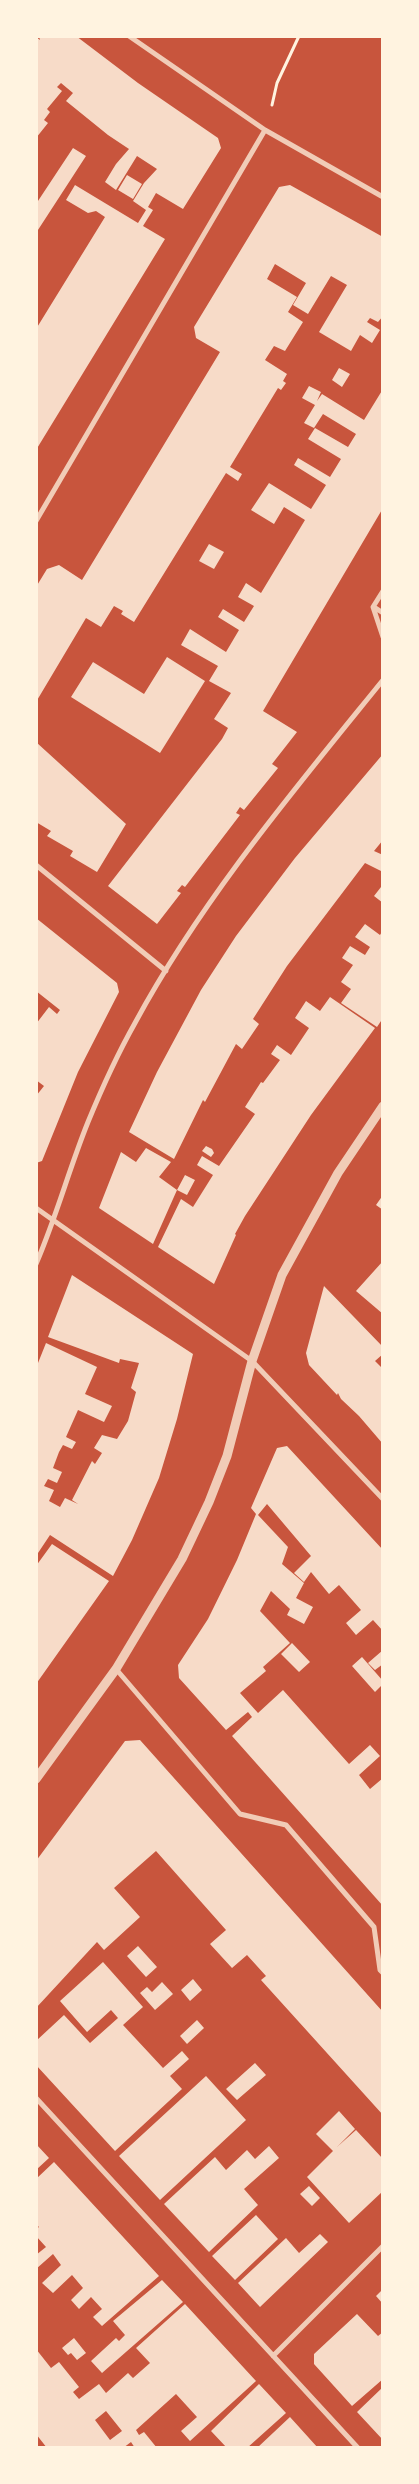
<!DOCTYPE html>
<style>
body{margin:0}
#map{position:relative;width:419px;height:2484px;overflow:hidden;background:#c8553d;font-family:"Fira Sans",sans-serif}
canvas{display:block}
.frame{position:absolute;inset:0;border:38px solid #fff3e0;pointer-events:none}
</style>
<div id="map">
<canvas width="419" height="2484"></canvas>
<div class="frame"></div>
</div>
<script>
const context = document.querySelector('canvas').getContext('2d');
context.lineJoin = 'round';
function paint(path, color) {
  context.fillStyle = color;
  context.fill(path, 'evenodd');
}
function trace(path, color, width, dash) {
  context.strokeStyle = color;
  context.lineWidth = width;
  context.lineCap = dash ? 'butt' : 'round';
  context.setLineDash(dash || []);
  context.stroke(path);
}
paint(new Path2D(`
 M 39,36 L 76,36 L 138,83 L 218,138 L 221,148 L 183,209 L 156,193 L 148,207 L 153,210 L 143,226 L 165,239 L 36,450 L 36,329 L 105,217 L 96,211 L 88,213 L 66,200 L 75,185 L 138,223 L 146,210 L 133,201 L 144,183 L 157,169 L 137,156 L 116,190 L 105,182 L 116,164 L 129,149 L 108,135 L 66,101 L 73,93 L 61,83 L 57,87 L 62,91 L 47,109 L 50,112 L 44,120 L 48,123 L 36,138 L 36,37 L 40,40 Z
 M 73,148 L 86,156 L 36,233 L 36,204 Z
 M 127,175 L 142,184 L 133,199 L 118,190 Z
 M 290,185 L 383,237 L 383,316 L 378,322 L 370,318 L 367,322 L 380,330 L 372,343 L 360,335 L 351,351 L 319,332 L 347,285 L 331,276 L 308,314 L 293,305 L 306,283 L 275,264 L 267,279 L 297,297 L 288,312 L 303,322 L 285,351 L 274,346 L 265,360 L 287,374 L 283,381 L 286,383 L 281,390 L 278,388 L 230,467 L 242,474 L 238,481 L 226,473 L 134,622 L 121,614 L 123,611 L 114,606 L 101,627 L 86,618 L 36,702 L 36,587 L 47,569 L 59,565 L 82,580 L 220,352 L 196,338 L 194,327 L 279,187 Z
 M 339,368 L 350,374 L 342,387 L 332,380 Z
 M 309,386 L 321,392 L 317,401 L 322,394 L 364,420 L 383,389 L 383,508 L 263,711 L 297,732 L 272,764 L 278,768 L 244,810 L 240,807 L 236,813 L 240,815 L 185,887 L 182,885 L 177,891 L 181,893 L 157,924 L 108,886 L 222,739 L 228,728 L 214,719 L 231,693 L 209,681 L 218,666 L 181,645 L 190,629 L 226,652 L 239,630 L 218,617 L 223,609 L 244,622 L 254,606 L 238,597 L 246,583 L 261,593 L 305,520 L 284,507 L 274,524 L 251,510 L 269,483 L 311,509 L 326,485 L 294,465 L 298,458 L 330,477 L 341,459 L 308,439 L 315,428 L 348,447 L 356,434 L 323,414 L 314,428 L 304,423 L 315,405 L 302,398 Z
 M 209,544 L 224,552 L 214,569 L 199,561 Z
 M 167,657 L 205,681 L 160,753 L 71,697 L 93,662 L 144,694 Z
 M 36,742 L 126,824 L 97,872 L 70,856 L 73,851 L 47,836 L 51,831 L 36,822 Z
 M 383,754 L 383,840 L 374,851 L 383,855 L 383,872 L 365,863 L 287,966 L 253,1019 L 259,1024 L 242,1049 L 236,1044 L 205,1102 L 203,1100 L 174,1159 L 129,1132 L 157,1072 L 201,990 L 236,936 L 295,858 Z
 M 381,887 L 383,888 L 383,903 L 374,896 Z
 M 36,918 L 117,983 L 119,992 L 78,1072 L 42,1161 L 36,1163 L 36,1096 L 44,1086 L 36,1080 L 36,1024 L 49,1007 L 57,1014 L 60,1010 L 36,991 Z
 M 365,924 L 380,935 L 383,930 L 383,1018 L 377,1027 L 341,1003 L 351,989 L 341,982 L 353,965 L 342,958 L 350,946 L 365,955 L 370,947 L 355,937 Z
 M 330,997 L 375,1028 L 311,1115 L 245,1216 L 235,1234 L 236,1235 L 214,1284 L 158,1247 L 181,1199 L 193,1207 L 213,1175 L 197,1165 L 202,1156 L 219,1166 L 255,1114 L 245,1107 L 261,1082 L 263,1083 L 280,1060 L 271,1054 L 277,1045 L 291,1055 L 309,1028 L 295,1018 L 306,1001 L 320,1011 Z
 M 206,1146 L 212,1149 L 214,1153 L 211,1157 L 202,1151 Z
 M 146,1148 L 171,1162 L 159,1177 L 177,1190 L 185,1175 L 195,1180 L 187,1195 L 177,1190 L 153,1244 L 99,1208 L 121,1152 L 136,1162 Z
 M 383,1195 L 383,1210 L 376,1205 Z
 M 383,1261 L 383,1314 L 356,1291 Z
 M 72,1275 L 193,1354 L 177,1419 L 159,1478 L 132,1540 L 113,1576 L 50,1535 L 36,1556 L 36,1368 L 46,1343 L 97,1367 L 85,1394 L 112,1406 L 104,1422 L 78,1410 L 66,1437 L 76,1442 L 72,1449 L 63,1445 L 59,1452 L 53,1468 L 62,1472 L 57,1483 L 48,1479 L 44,1486 L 54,1490 L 49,1501 L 60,1507 L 65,1498 L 78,1504 L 72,1500 L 92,1461 L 95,1464 L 102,1453 L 94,1448 L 102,1435 L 117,1439 L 128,1421 L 136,1392 L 131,1388 L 139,1363 L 120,1359 L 119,1363 L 48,1337 Z
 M 324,1286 L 383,1347 L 383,1354 L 375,1361 L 383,1369 L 383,1444 L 359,1416 L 341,1399 L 338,1393 L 337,1395 L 309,1365 L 306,1353 Z
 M 287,1446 L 383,1550 L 383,1631 L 373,1620 L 356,1635 L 346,1623 L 361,1610 L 339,1585 L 329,1594 L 311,1572 L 304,1582 L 294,1573 L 311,1556 L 267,1504 L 258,1515 L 288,1547 L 282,1564 L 304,1583 L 296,1598 L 313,1607 L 304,1624 L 287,1615 L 290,1609 L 271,1591 L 260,1611 L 290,1643 L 263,1667 L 266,1671 L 240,1693 L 258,1713 L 283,1690 L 349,1764 L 370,1745 L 380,1756 L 359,1775 L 370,1789 L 383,1778 L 383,1798 L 381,1800 L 383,1803 L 383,1906 L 232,1736 L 252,1717 L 248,1712 L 226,1730 L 179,1678 L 178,1665 L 208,1619 L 237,1560 L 256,1514 L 251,1508 L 277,1448 Z
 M 52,1544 L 109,1581 L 36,1684 L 36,1566 Z
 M 292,1643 L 310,1662 L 299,1672 L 281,1654 Z
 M 383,1650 L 383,1664 L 375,1670 L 368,1663 Z
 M 362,1657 L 383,1681 L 383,1684 L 375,1692 L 352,1666 Z
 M 140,1740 L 383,2012 L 383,2115 L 261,1980 L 266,1976 L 247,1955 L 232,1968 L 210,1944 L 226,1930 L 156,1851 L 114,1888 L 140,1917 L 104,1950 L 97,1942 L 36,2008 L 36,1861 L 125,1741 Z
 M 138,1946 L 157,1967 L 146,1977 L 127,1956 Z
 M 103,1962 L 143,2007 L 123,2025 L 163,2068 L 182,2051 L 189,2059 L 170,2076 L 182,2089 L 115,2151 L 36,2065 L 36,2041 L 64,2015 L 90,2043 L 118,2018 L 111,2010 L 87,2032 L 60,2001 Z
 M 193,1979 L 202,1990 L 190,2001 L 181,1990 Z
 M 162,1982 L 173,1994 L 155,2010 L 140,1993 L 147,1987 L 152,1992 Z
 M 197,2020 L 204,2028 L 187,2044 L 180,2036 Z
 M 255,2063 L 266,2075 L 237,2100 L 226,2089 Z
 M 206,2076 L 246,2120 L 160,2200 L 119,2156 Z
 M 339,2111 L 355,2129 L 337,2147 L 356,2130 L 383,2159 L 383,2191 L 349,2223 L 307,2177 L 333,2151 L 316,2134 Z
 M 36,2144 L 49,2158 L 36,2170 Z
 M 269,2146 L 279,2158 L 244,2189 L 258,2205 L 209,2252 L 164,2204 L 215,2157 L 226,2170 L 247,2150 L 255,2159 Z
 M 54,2162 L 159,2276 L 102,2326 L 93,2317 L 102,2309 L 91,2297 L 79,2309 L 71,2300 L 83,2288 L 72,2275 L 53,2293 L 42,2283 L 61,2265 L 53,2254 L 36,2269 L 36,2255 L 46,2247 L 36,2236 L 36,2229 L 39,2227 L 36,2224 L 36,2179 Z
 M 309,2186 L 320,2198 L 312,2206 L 300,2194 Z
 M 256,2215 L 278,2239 L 235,2280 L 212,2256 Z
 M 320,2234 L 328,2242 L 260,2307 L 238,2283 L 286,2238 L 299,2253 Z
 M 162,2280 L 183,2302 L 102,2373 L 91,2361 L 116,2338 L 119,2341 L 125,2335 L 113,2321 Z
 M 383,2289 L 383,2304 L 376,2296 Z
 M 185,2304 L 256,2381 L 190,2441 L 181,2431 L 197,2417 L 176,2394 L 136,2430 L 139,2435 L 144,2432 L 157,2448 L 135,2448 L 131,2442 L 123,2448 L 47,2448 L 36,2434 L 36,2349 L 51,2368 L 59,2362 L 79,2387 L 73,2392 L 79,2399 L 99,2384 L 106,2393 L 128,2373 L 133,2378 L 150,2363 L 136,2348 ZM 106,2411 L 122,2431 L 110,2440 L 95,2420 Z
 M 357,2314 L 378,2336 L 383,2332 L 383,2379 L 352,2406 L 314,2364 L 314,2354 Z
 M 74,2338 L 86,2353 L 77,2360 L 71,2353 L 68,2355 L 62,2348 Z
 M 259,2384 L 286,2413 L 247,2448 L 227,2448 L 211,2431 Z
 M 383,2387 L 383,2440 L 357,2412 Z
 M 290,2417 L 318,2448 L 257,2448 Z`), '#f7dbc8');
trace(new Path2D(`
 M 272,105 L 277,83 L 299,36`), '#fff3e0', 3);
trace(new Path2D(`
 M 129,36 L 265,130 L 383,197
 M 36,521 L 265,130
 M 383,591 L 373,607 L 383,637
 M 374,607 L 383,613
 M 36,865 L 166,971
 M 36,1208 L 252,1361 L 383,1499
 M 36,1264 C 56,1218 69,1169 88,1122 C 102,1088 117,1055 135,1023 C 202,899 294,790 383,680
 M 116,1669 L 240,1814 L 286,1825 L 374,1927 L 380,1970 L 383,1973
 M 36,2098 L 358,2448
 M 273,2356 L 383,2246`), '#f1ccb7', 5);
trace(new Path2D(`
 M 36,1779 L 116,1669 L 182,1559 L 209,1502 L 227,1456 L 252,1361 L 282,1275 L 338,1173 L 383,1106`), '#f1ccb7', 9);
</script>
